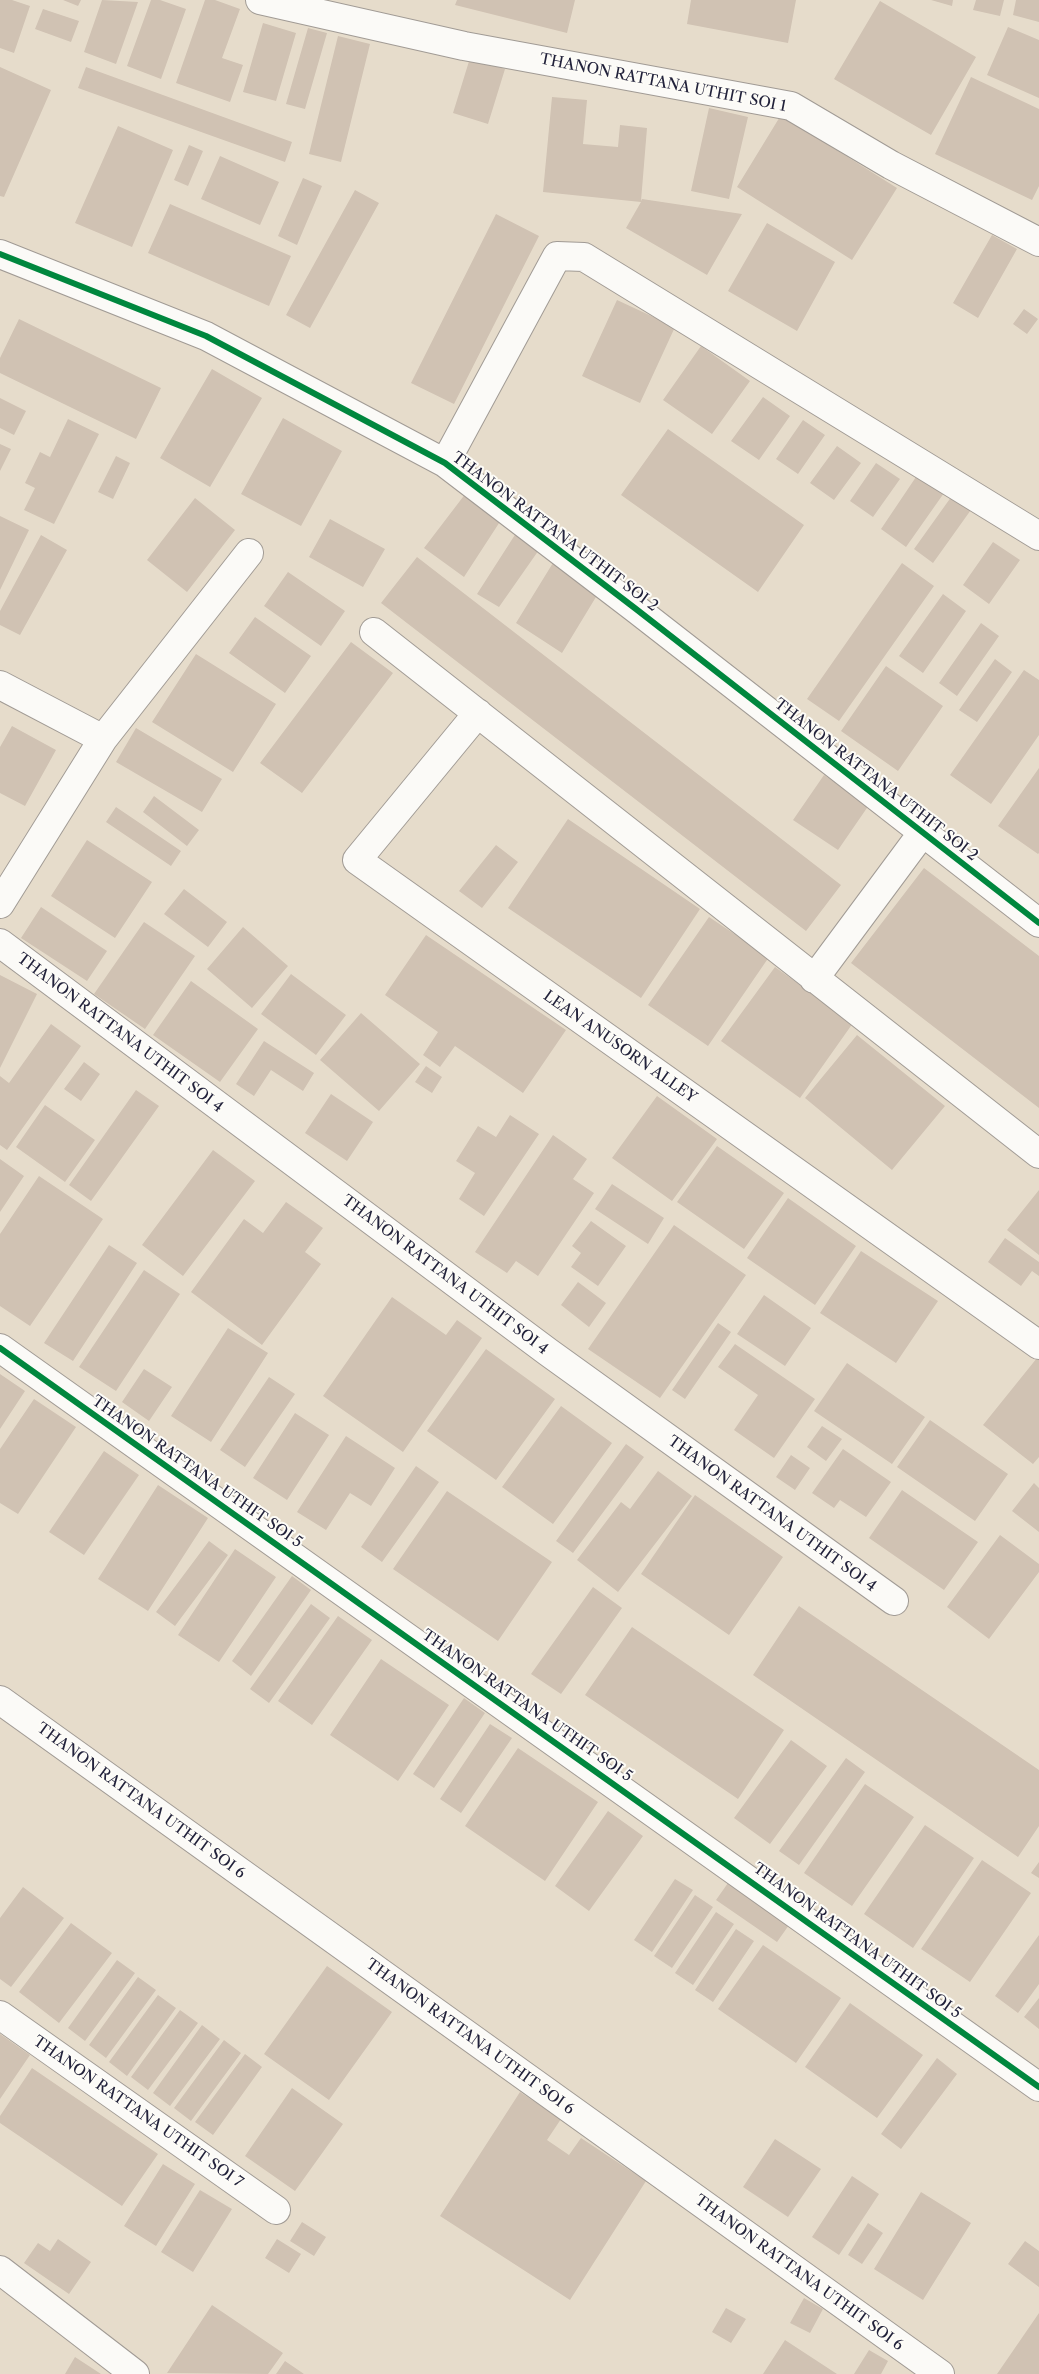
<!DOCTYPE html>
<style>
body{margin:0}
canvas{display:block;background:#e6dccb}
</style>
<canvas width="1039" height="2374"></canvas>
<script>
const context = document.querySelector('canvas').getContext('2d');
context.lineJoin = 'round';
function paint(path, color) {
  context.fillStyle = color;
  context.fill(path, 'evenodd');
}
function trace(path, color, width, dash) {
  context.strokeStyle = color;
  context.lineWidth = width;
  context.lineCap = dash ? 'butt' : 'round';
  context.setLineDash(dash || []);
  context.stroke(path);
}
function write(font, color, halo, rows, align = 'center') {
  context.font = font + ' "Libre Caslon Text",serif';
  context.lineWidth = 4;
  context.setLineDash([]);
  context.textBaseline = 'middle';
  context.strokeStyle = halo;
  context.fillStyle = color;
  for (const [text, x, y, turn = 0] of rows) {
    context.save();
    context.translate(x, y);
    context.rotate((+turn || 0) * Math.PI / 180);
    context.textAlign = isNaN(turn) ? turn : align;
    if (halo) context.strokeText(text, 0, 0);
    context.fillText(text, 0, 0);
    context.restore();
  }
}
paint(new Path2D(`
 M 0,0 L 12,0 L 30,6 L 14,53 L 0,48 Z
 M 63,0 L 81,0 L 78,6 Z
 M 102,0 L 138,2 L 116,64 L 84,52 Z
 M 151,0 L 160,0 L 186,9 L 161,79 L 127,66 Z
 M 205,0 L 215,0 L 240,9 L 222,58 L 243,65 L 230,102 L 176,83 Z
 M 457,0 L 575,0 L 567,33 L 455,5 Z
 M 691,0 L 796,0 L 788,43 L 687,24 Z
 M 931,0 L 953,0 L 952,6 Z
 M 976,0 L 1004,0 L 1000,16 L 973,10 Z
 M 1016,0 L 1039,0 L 1039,22 L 1013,15 Z
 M 880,1 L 976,57 L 931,135 L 834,79 Z
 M 43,9 L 79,21 L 71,42 L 35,29 Z
 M 263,23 L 296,33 L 276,101 L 243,92 Z
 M 1008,27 L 1039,40 L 1039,98 L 987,75 Z
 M 308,28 L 327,33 L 305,109 L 286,104 Z
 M 338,36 L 370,44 L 341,162 L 309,154 Z
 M 470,58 L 505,69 L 488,124 L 453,113 Z
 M 0,67 L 51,90 L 4,197 L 0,196 Z
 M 86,67 L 292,142 L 285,162 L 78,88 Z
 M 971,77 L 1039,109 L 1039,186 L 1032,200 L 935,154 Z
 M 552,97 L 587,100 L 583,144 L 618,147 L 620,125 L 647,128 L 641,201 L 642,199 L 742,214 L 707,275 L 626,228 L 641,202 L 543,192 Z
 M 709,108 L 748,117 L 729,199 L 691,191 Z
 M 781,115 L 897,188 L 852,260 L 737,187 Z
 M 118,126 L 173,150 L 132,247 L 75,223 Z
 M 189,145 L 203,151 L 188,186 L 174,180 Z
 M 220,156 L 279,182 L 260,225 L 201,199 Z
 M 303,178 L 322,186 L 297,245 L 278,236 Z
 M 355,190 L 379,203 L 310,328 L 286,315 Z
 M 170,204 L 291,256 L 269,306 L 148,253 Z
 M 496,214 L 539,236 L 454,404 L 411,383 Z
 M 767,223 L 835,262 L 797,331 L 728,291 Z
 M 992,235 L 1017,249 L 978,318 L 953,303 Z
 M 617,300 L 675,327 L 640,403 L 582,376 Z
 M 1024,309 L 1038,319 L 1027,334 L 1013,324 Z
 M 19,319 L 161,388 L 136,439 L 0,373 L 0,358 Z
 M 701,346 L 750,381 L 712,434 L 663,400 Z
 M 212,369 L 262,398 L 210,487 L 160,458 Z
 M 763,397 L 790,416 L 759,460 L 731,441 Z
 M 0,398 L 26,411 L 14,435 L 0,428 Z
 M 283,418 L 342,451 L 301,526 L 241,494 Z
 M 68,419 L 99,434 L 54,524 L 24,510 L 35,488 L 25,483 L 40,452 L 50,457 Z
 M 803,420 L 825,435 L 798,474 L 776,459 Z
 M 668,429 L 804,525 L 758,592 L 621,495 Z
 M 0,444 L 11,449 L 0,471 Z
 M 837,446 L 861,463 L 834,500 L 810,483 Z
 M 116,456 L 130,463 L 113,499 L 98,492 Z
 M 876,463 L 900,479 L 873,517 L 850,501 Z
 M 918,474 L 944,493 L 906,547 L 881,529 Z
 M 466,493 L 503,517 L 464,577 L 424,548 Z
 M 954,493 L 973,507 L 933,563 L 914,549 Z
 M 195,498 L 235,530 L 187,592 L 147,560 Z
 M 0,516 L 29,530 L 0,590 Z
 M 330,519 L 385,549 L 363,587 L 309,557 Z
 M 520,527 L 541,547 L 499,607 L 477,594 Z
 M 41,535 L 67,550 L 20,635 L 0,625 L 0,611 Z
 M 993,542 L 1020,560 L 989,604 L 963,585 Z
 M 417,557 L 841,885 L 806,931 L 381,603 Z
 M 556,558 L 599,592 L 562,653 L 516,623 Z
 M 902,563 L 934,586 L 839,721 L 807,699 Z
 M 288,572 L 345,611 L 321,646 L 264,606 Z
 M 943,594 L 966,611 L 923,673 L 899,656 Z
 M 255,617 L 311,656 L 285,693 L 229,653 Z
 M 981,623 L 999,636 L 957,696 L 939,683 Z
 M 351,642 L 393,673 L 302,793 L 260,763 Z
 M 196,654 L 276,704 L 233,772 L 152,722 Z
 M 995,659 L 1012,672 L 977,722 L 959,710 Z
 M 886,666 L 943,706 L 898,771 L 841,731 Z
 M 1024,670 L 1039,680 L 1039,735 L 991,804 L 950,775 Z
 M 12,726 L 56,750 L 25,806 L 0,793 L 0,747 Z
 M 136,728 L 222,779 L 202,812 L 116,762 Z
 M 1039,768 L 1039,853 L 1038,854 L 998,826 Z
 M 824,775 L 869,805 L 838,850 L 793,820 Z
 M 154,796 L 199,830 L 187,846 L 143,812 Z
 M 116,807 L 181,851 L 171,866 L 106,822 Z
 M 568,819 L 700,909 L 641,998 L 508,908 Z
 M 87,840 L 152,882 L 115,938 L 51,896 Z
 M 496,845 L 518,862 L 482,908 L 459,891 Z
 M 924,868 L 1039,956 L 1039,1108 L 851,963 Z
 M 184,889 L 227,922 L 208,947 L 164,914 Z
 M 41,907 L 107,951 L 87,981 L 21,938 Z
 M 709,917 L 769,957 L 708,1046 L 648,1005 Z
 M 144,922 L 195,956 L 145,1029 L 94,994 Z
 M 243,927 L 288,966 L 252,1008 L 207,969 Z
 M 426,935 L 566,1030 L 523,1093 L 455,1046 L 440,1067 L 423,1055 L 438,1032 L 385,995 Z
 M 775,967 L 853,1023 L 800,1098 L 721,1041 Z
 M 291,974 L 346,1015 L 316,1055 L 261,1014 Z
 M 0,975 L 37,994 L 0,1068 Z
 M 191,981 L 258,1029 L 220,1082 L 153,1035 Z
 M 361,1013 L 420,1064 L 379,1111 L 320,1060 Z
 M 51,1024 L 81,1046 L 7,1150 L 0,1145 L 0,1076 L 9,1083 Z
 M 857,1035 L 945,1106 L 892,1170 L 805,1098 Z
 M 264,1041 L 314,1073 L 303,1091 L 271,1070 L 254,1096 L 236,1084 Z
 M 84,1062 L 100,1074 L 81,1101 L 64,1089 Z
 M 426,1066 L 442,1077 L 432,1093 L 415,1082 Z
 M 136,1090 L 159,1106 L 91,1201 L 69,1185 Z
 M 331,1094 L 373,1122 L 347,1161 L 305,1133 Z
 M 657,1096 L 717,1139 L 672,1201 L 612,1158 Z
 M 45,1105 L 95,1140 L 65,1182 L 16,1147 Z
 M 510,1115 L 539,1134 L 484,1216 L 459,1199 L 475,1173 L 456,1161 L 478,1126 L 496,1137 Z
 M 553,1135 L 587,1159 L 573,1179 L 594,1193 L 538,1276 L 516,1261 L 507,1273 L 475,1252 Z
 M 717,1146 L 784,1193 L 744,1249 L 677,1202 Z
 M 213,1150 L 255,1181 L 183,1276 L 142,1245 Z
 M 0,1159 L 24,1176 L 0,1212 Z
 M 39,1176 L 103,1219 L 30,1326 L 0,1306 L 0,1234 Z
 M 612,1184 L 664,1218 L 648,1244 L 595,1209 Z
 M 1039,1190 L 1039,1255 L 1007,1230 Z
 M 788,1198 L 856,1246 L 815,1305 L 747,1258 Z
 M 286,1202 L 323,1228 L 305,1252 L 321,1264 L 262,1345 L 191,1292 L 244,1219 L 263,1233 Z
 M 591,1221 L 626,1246 L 598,1286 L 571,1267 L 581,1253 L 572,1246 Z
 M 674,1225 L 746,1275 L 660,1398 L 588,1349 Z
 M 1005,1238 L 1039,1262 L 1039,1276 L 1032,1271 L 1021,1286 L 988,1262 Z
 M 109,1245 L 137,1263 L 73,1361 L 44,1343 Z
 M 861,1251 L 938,1301 L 896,1363 L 820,1313 Z
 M 144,1270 L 180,1294 L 116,1391 L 79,1367 Z
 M 578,1282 L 606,1303 L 589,1327 L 561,1305 Z
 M 764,1295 L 811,1328 L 785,1366 L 737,1334 Z
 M 392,1297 L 446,1335 L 457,1320 L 482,1338 L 403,1452 L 323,1396 Z
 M 718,1323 L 731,1332 L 685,1399 L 672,1390 Z
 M 228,1328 L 268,1353 L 211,1442 L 171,1416 Z
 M 735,1344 L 815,1399 L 774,1458 L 734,1430 L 758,1395 L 718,1367 Z
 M 486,1349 L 555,1399 L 496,1480 L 427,1431 Z
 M 1037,1358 L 1039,1360 L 1039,1457 L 1033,1464 L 983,1425 Z
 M 847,1363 L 925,1417 L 892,1464 L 814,1411 Z
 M 144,1369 L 172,1387 L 149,1421 L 122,1402 Z
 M 0,1374 L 25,1391 L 0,1429 Z
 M 269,1377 L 295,1394 L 245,1467 L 220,1450 Z
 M 34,1399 L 76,1427 L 18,1514 L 0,1503 L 0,1449 Z
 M 561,1406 L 612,1443 L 553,1524 L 502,1487 Z
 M 295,1413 L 329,1435 L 287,1500 L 253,1478 Z
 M 930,1420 L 1008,1474 L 975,1521 L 897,1467 Z
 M 822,1426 L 842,1439 L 826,1461 L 807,1447 Z
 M 346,1436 L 395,1468 L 371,1506 L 350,1493 L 326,1530 L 297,1512 Z
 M 626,1444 L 644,1457 L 573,1553 L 556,1541 Z
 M 843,1449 L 891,1482 L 866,1517 L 840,1500 L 834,1508 L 812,1493 Z
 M 104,1451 L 139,1475 L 84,1555 L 49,1532 Z
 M 791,1455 L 810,1468 L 795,1490 L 776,1477 Z
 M 416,1466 L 439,1482 L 382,1562 L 361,1547 Z
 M 658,1471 L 692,1496 L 618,1592 L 577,1560 L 621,1502 L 630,1509 Z
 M 1034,1483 L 1039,1488 L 1039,1532 L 1012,1511 Z
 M 158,1485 L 208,1518 L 148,1611 L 98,1579 Z
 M 902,1490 L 978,1542 L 944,1590 L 869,1538 Z
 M 447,1491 L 552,1562 L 498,1641 L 393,1569 Z
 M 695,1495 L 783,1557 L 729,1635 L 641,1574 Z
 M 1000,1535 L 1039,1564 L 1039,1572 L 989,1639 L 947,1607 Z
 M 209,1541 L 228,1555 L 175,1626 L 156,1612 Z
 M 235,1549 L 276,1577 L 219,1662 L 178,1635 Z
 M 292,1576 L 311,1590 L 251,1676 L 232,1661 Z
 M 593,1587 L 622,1608 L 561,1694 L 531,1674 Z
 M 311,1604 L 330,1618 L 269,1703 L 250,1689 Z
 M 799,1606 L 1039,1770 L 1039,1826 L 1018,1857 L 753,1675 Z
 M 338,1616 L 372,1640 L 312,1725 L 278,1701 Z
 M 632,1627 L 784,1730 L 738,1799 L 585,1695 Z
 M 381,1659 L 449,1705 L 398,1781 L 330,1735 Z
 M 464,1698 L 485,1713 L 434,1788 L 413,1774 Z
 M 490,1724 L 512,1738 L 461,1813 L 440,1799 Z
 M 791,1740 L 827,1766 L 770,1844 L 734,1818 Z
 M 518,1748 L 598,1802 L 545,1881 L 465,1826 Z
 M 846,1758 L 865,1772 L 799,1865 L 779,1851 Z
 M 865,1784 L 914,1817 L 852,1906 L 804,1873 Z
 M 608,1811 L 643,1836 L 589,1911 L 555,1886 Z
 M 925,1825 L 974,1858 L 913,1948 L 864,1914 Z
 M 982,1860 L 1031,1893 L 970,1982 L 921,1949 Z
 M 1039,1862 L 1039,1878 L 1031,1873 Z
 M 675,1879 L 693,1890 L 652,1952 L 634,1940 Z
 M 728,1883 L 789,1925 L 777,1942 L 716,1900 Z
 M 23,1887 L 64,1918 L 11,1987 L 0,1979 L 0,1918 Z
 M 695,1895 L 713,1907 L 672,1968 L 654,1956 Z
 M 716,1912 L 734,1924 L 693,1985 L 675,1973 Z
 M 71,1923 L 112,1953 L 59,2023 L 19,1992 Z
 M 736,1929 L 754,1941 L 713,2002 L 695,1990 Z
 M 1039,1935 L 1039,1984 L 1018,2013 L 995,1996 Z
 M 763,1945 L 841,1998 L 796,2063 L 718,2009 Z
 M 117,1960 L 135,1973 L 85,2041 L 68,2028 Z
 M 327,1966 L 392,2012 L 329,2100 L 264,2054 Z
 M 138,1977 L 156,1990 L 106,2058 L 89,2045 Z
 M 158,1995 L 176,2008 L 127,2076 L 109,2062 Z
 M 1039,1998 L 1039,2029 L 1024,2017 Z
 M 850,2003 L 923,2055 L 877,2118 L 805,2067 Z
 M 180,2010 L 198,2023 L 148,2090 L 131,2077 Z
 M 202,2025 L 220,2039 L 170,2106 L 153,2093 Z
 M 0,2034 L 30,2055 L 0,2099 Z
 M 224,2040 L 241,2053 L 191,2121 L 174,2108 Z
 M 245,2054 L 262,2067 L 213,2135 L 195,2122 Z
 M 937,2058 L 957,2074 L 901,2149 L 881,2134 Z
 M 32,2068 L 158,2154 L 122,2206 L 0,2123 L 0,2116 Z
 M 292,2088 L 343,2124 L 295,2191 L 245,2156 Z
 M 520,2092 L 561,2119 L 547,2140 L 569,2155 L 581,2138 L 646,2181 L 570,2300 L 440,2216 Z
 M 775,2139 L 821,2169 L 788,2217 L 743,2187 Z
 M 163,2164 L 195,2184 L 156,2246 L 124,2226 Z
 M 852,2176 L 879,2194 L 839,2255 L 812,2237 Z
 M 200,2190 L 232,2209 L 193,2272 L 161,2252 Z
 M 921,2192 L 971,2223 L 923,2300 L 874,2269 Z
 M 302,2222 L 326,2237 L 314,2256 L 290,2241 Z
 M 868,2223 L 883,2233 L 862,2264 L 848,2255 Z
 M 58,2239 L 91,2262 L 69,2294 L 24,2263 L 38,2243 L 50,2251 Z
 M 277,2239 L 301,2254 L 289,2273 L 265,2258 Z
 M 1025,2241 L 1039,2251 L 1039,2287 L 1008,2264 Z
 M 804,2298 L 823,2309 L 810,2333 L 790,2323 Z
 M 212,2305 L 283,2353 L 268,2374 L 167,2373 Z
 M 726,2308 L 746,2319 L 731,2343 L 712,2332 Z
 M 1039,2313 L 1039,2374 L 997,2374 Z
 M 785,2340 L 837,2374 L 763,2374 Z
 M 869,2350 L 888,2361 L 881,2374 L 854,2374 Z
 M 75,2357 L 101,2374 L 65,2374 Z
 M 285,2361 L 304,2374 L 276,2374 Z`), '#d0c2b3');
const minor = new Path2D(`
 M 260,0 L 464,46 L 791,106 L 891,165 L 1039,242
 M 0,254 L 206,336 L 445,463 L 636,609 L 1039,923
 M 445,463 L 557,256 L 584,257 L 1039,536
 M 374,632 L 1039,1154
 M 0,685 L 103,739
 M 478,713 L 357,860 L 1039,1345
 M 0,904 L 103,739 L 249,553
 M 0,943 L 548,1352 L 894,1601
 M 814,979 L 923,832
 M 0,1348 L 1039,2087
 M 0,1700 L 940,2374
 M 0,2015 L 276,2210
 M 0,2270 L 135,2374`);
trace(minor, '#a19b95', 30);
trace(minor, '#fbfaf7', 28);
trace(new Path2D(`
 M 0,254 L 206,336 L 445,463 L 636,609 L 1039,923
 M 0,1348 L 1039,2087`), '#00873e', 6);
write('15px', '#22223b', '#fdfcf7', [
 ["THANON RATTANA UTHIT SOI 1",663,83,11],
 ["THANON RATTANA UTHIT SOI 2",555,532,37],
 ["THANON RATTANA UTHIT SOI 2",876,780,38],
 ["THANON RATTANA UTHIT SOI 4",120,1033,37],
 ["LEAN ANUSORN ALLEY",620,1047,35],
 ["THANON RATTANA UTHIT SOI 4",445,1275,37],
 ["THANON RATTANA UTHIT SOI 5",197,1472,35],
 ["THANON RATTANA UTHIT SOI 4",772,1514,36],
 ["THANON RATTANA UTHIT SOI 5",527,1706,35],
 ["THANON RATTANA UTHIT SOI 6",141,1801,36],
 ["THANON RATTANA UTHIT SOI 5",857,1941,36],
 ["THANON RATTANA UTHIT SOI 6",470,2037,36],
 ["THANON RATTANA UTHIT SOI 7",138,2112,35],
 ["THANON RATTANA UTHIT SOI 6",799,2273,36]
]);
</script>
